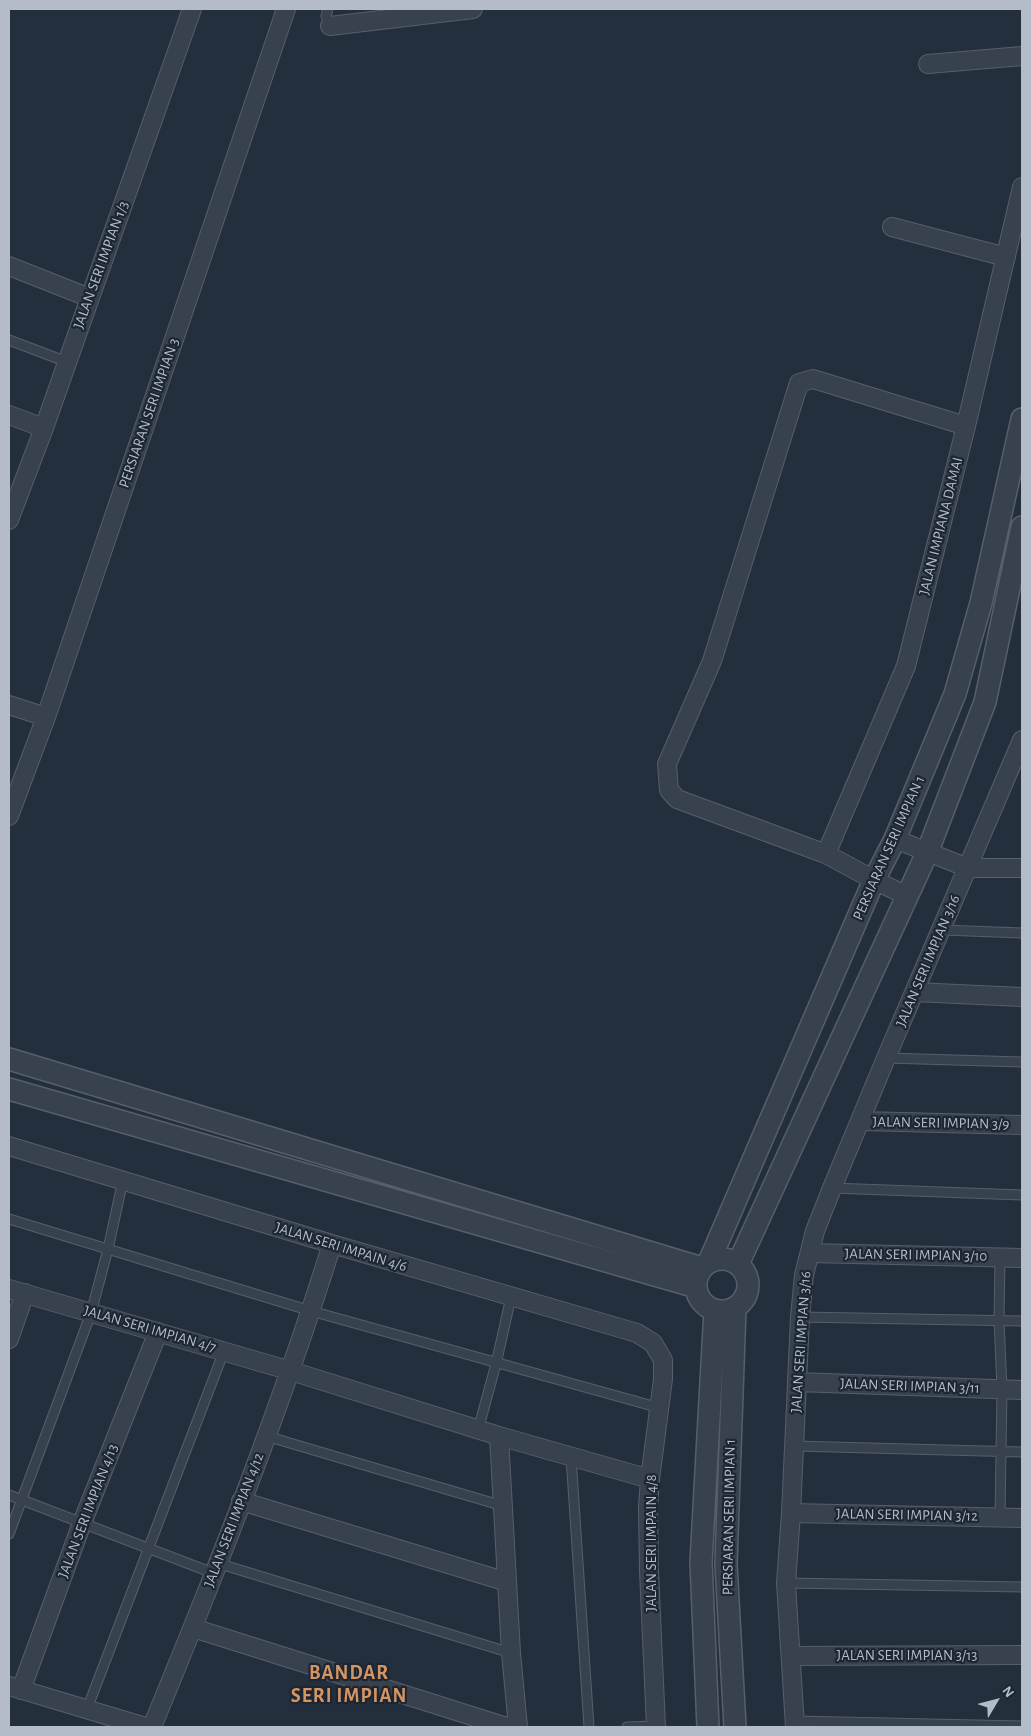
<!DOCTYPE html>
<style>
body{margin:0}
#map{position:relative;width:1031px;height:1736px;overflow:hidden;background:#242f3e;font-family:"Alegreya Sans",sans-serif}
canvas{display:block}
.frame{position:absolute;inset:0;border:10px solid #b4bcc9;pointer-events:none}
.north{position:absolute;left:971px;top:1676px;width:50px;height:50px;-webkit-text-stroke:4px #1d2633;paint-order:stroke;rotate:53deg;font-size:14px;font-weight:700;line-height:20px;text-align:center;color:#b4bcc9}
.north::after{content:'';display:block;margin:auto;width:18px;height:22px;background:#b4bcc9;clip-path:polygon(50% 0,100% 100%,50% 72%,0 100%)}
</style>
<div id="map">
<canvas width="1031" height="1736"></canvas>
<div class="frame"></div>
<div class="north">N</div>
</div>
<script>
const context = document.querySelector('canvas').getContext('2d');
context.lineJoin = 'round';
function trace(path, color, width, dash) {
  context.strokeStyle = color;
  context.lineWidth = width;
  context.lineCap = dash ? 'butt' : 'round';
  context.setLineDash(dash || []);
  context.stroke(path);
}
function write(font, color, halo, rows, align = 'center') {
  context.font = font + ' "Alegreya Sans",sans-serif';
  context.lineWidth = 4.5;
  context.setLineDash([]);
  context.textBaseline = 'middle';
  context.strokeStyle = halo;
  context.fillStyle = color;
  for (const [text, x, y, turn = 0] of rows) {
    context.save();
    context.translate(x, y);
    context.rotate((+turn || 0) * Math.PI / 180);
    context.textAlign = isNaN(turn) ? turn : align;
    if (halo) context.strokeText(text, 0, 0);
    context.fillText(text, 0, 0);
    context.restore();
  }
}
const service = new Path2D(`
 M 328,9 L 326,16 L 330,26
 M 9,340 L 67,362
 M 942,930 L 1022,933
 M 886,1058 L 1022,1062
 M 832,1188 L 1022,1195
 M 9,1219 L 311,1311 L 660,1408
 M 1000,1257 L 999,1320 L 1002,1389 L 1000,1517
 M 800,1317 L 1022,1321
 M 478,1430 L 496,1364 L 511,1297
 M 266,1436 L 503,1506
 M 794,1446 L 1022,1452
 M 571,1457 L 589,1727
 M 9,1495 L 213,1573
 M 9,1534 L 91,1313 L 108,1249 L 123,1180
 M 217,1563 L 511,1653
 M 786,1583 L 1022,1587
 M 87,1709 L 224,1351
 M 795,1721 L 1022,1726
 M 627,1727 L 656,1726`);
const minor = new Path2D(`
 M 330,26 L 473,9
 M 928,64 L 1022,56
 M 892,227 L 1006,257
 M 9,266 L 90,298
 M 9,415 L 44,428
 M 9,520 L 44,428 L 192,9
 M 9,705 L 46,717
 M 9,816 L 46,717 L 286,9
 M 895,839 L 968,868 L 1022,868
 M 826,854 L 906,666 L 966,426 L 1022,187
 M 907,896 L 874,880 L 826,854 L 677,799 L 669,790 L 667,764 L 712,661 L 799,383 L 813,379 L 966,426
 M 915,992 L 1022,997
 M 860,1121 L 1022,1125
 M 9,1146 L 332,1244 L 637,1333 L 653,1343 L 663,1360 L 663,1379 L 650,1479 L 648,1507 L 649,1571 L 656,1727
 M 810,1253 L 1022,1258
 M 9,1289 L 291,1371 L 499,1436 L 650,1479
 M 9,1339 L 25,1293
 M 797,1382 L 1022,1390
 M 499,1436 L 511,1653 L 518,1727
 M 241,1501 L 507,1582
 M 791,1513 L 1022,1518
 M 193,1628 L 507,1727
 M 792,1656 L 1022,1655
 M 9,1686 L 146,1727
 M 21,1690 L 82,1523 L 158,1332
 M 152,1727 C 217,1569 281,1408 332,1244
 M 795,1727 L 786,1583 L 791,1513 L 800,1317 L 804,1275 L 815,1231 L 832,1188 L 886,1058 L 1022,740`);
const tertiary = new Path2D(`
 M 9,1059 L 702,1268
 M 9,1089 L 696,1287
 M696 1285a26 26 0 1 1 52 0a26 26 0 1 1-52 0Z
 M 709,1262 L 874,880 L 895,839 L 955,694 L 981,603 L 1022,419
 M 738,1264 L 927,853 L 985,702 L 1022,527
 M 735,1308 L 726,1564 L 735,1727
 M 708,1727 L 701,1562 L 715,1310`);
trace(service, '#565f6c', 11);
trace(minor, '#565f6c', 20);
trace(tertiary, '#565f6c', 24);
trace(service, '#38414e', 9);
trace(minor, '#38414e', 18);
trace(tertiary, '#38414e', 21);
write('15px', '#b4bcc9', '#1d2633', [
 ["JALAN SERI IMPIAN 1/3",101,265,-70],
 ["PERSIARAN SERI IMPIAN 3",149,413,-71],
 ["JALAN IMPIANA DAMAI",941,526,-76],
 ["PERSIARAN SERI IMPIAN 1",889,848,-66],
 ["JALAN SERI IMPIAN 3/16",928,961,-67],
 ["JALAN SERI IMPIAN 3/9",941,1123,1],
 ["JALAN SERI IMPAIN 4/6",341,1247,17],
 ["JALAN SERI IMPIAN 3/10",916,1255,1],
 ["JALAN SERI IMPIAN 4/7",150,1329,16],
 ["JALAN SERI IMPIAN 3/16",801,1342,-86],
 ["JALAN SERI IMPIAN 3/11",910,1386,2],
 ["JALAN SERI IMPIAN 4/13",88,1511,-69],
 ["JALAN SERI IMPIAN 3/12",907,1515,1],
 ["PERSIARAN SERI IMPIAN 1",729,1517,-89],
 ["JALAN SERI IMPIAN 4/12",234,1520,-69],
 ["JALAN SERI IMPAIN 4/8",651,1543,-90],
 ["JALAN SERI IMPIAN 3/13",907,1655]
]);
context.letterSpacing = '1px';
write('bold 20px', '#d59563', '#1d2633', [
 ["BANDAR",349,1673],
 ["SERI IMPIAN",349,1696]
]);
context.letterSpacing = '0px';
</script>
